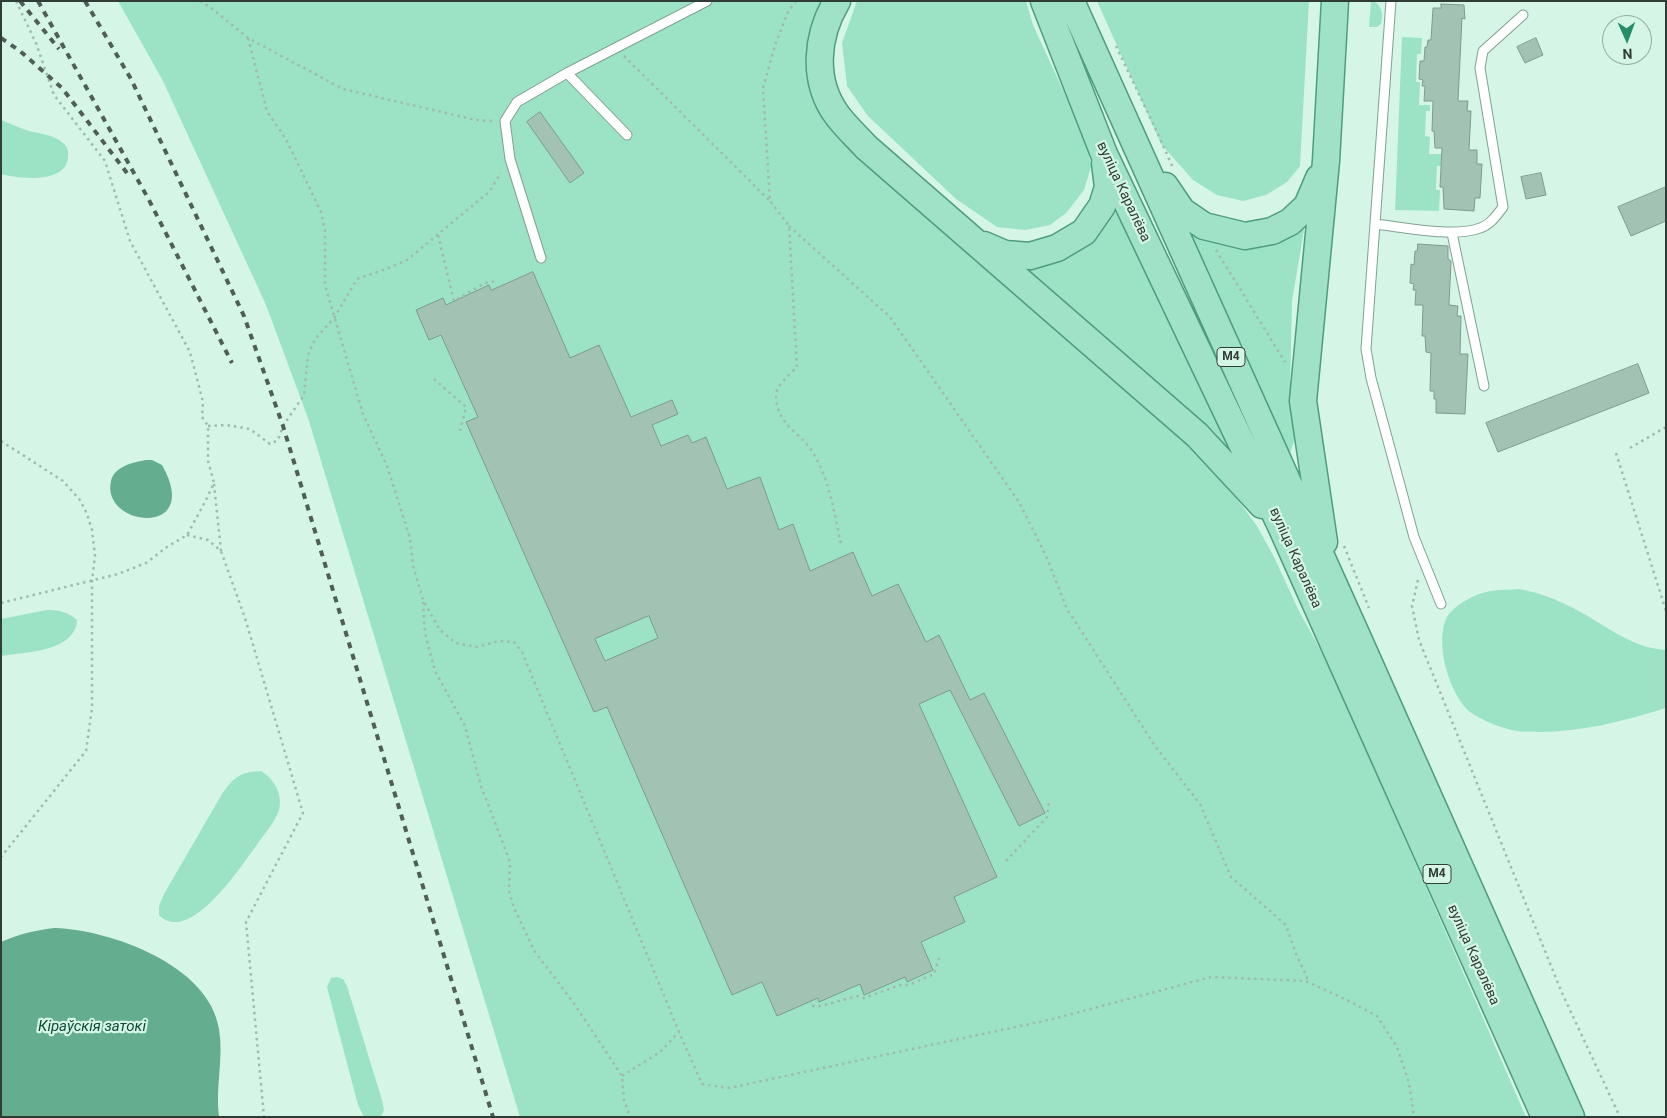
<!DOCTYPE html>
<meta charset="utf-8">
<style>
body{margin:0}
#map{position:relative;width:1667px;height:1118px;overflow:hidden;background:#d5f6e6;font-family:Roboto,sans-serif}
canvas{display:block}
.frame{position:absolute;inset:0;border:2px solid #303d37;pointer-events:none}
.north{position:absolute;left:1602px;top:15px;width:50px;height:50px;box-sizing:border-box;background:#d5f6e6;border:1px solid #93aca0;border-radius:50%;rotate:178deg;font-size:14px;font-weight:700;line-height:20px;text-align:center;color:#303d37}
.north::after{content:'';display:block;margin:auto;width:18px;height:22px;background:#248c69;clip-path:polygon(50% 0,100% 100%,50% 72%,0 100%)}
</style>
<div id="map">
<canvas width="1667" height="1118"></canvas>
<div class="frame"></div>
<div class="north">N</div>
</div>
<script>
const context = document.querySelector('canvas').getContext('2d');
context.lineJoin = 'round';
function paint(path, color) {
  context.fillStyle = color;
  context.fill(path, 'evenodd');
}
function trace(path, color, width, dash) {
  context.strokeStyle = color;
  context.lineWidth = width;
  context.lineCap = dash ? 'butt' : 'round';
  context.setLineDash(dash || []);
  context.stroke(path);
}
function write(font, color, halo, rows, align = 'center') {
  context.font = font + ' Roboto,sans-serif';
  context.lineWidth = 4.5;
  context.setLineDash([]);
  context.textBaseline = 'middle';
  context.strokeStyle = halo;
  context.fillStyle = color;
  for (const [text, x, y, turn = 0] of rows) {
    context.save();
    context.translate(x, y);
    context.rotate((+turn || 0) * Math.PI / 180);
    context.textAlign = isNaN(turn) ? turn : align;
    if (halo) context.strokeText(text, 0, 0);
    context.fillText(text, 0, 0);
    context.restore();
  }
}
paint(new Path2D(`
 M 118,1 L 821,1 C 812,22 804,46 806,69 C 807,77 810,85 812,92 L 1193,448 L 1216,471 L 1257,526 L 1274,557 L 1298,609 L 1332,671 L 1526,1117 L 520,1117 L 308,418 L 266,305 L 163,81 Z
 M 857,1 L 1026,1 L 1033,25 L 1087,142 L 1091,167 L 1084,190 L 1066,213 L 1050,225 L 1025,230 L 997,227 L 956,199 L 868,116 L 847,86 L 842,43 Z
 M 1097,1 L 1309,1 L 1300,166 L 1287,182 L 1266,195 L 1243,201 L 1217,195 L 1193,180 L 1161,144 Z
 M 1374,1 C 1383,8 1383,14 1381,24 L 1377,27 L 1369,27 L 1371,2 Z
 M 1402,37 L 1422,38 L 1421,54 L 1417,54 L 1416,82 L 1420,82 L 1419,105 L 1430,105 L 1430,111 L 1426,111 L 1425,136 L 1430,137 L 1429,154 L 1442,154 L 1441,166 L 1437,166 L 1436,190 L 1440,190 L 1439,211 L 1395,210 Z
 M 1,120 C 8,123 16,126 23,129 C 36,134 52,133 63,143 C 67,146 69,151 68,157 C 67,184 19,179 1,174 Z
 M 1110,211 L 1125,217 L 1240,462 L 1018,263 Z
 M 1306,218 L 1292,301 L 1290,395 L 1295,438 L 1289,456 L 1185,230 Z
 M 1519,589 C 1536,592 1551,597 1567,605 C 1600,620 1628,648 1666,650 L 1666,708 C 1624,721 1582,732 1539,732 C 1531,731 1523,732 1516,731 C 1501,728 1483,721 1470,712 C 1449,695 1434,641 1447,617 C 1454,605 1478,592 1492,591 C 1501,589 1510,590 1519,589 Z
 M 47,610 C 59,610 68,612 77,620 C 75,652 26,652 1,656 L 1,619 Z
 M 261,771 C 274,779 283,794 279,810 C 275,823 263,835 256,846 C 241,866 190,946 159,915 L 159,906 L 164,894 L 222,794 C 234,777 240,772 261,771 Z
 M 337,977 L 343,979 L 347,986 L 382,1100 L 384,1110 L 381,1117 L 364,1117 L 358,1105 L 327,987 L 331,978 Z`), '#9be3c4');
paint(new Path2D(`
 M 146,460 L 152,460 L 162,465 C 204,539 100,527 111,481 C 114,467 133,462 146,460 Z
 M 55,928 C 111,930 209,965 219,1029 C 224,1059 215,1087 219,1117 L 1,1117 L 1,942 C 19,934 36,930 55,928 Z`), '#64ad8f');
const building = new Path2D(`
 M 1441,4 L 1464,5 L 1465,19 L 1462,18 L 1458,101 L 1468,101 L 1467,111 L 1471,111 L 1469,150 L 1477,150 L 1477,164 L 1482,164 L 1480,198 L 1475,198 L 1474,211 L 1444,209 L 1443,187 L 1440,187 L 1442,148 L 1435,148 L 1434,131 L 1432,131 L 1433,101 L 1424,101 L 1425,86 L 1422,86 L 1423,80 L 1419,79 L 1420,61 L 1424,61 L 1425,47 L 1427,47 L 1428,40 L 1431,40 L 1433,8 L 1441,8 Z
 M 1536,38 L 1543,55 L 1525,63 L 1517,47 Z
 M 540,112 L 584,173 L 570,183 L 527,122 Z
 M 1541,173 L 1546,195 L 1526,199 L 1521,177 Z
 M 1666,187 L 1666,221 L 1631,236 L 1618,207 Z
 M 1418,244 L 1448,246 L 1448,259 L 1451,261 L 1449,305 L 1458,306 L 1457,316 L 1461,316 L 1460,354 L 1468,354 L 1465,414 L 1436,413 L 1436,399 L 1434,399 L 1434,391 L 1430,391 L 1431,353 L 1426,352 L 1425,336 L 1422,336 L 1423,305 L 1415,305 L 1416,290 L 1413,290 L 1414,284 L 1410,283 L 1411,264 L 1414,265 L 1415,251 L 1417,251 Z
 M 533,272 L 570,358 L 599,345 L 631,417 L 672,400 L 678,414 L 652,425 L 661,446 L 688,435 L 692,443 L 706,437 L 727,489 L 760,477 L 779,530 L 793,524 L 810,571 L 853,552 L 872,596 L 898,584 L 926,642 L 939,635 L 970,700 L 984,693 L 1045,813 L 1019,826 L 950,690 L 919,704 L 997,877 L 954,897 L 965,922 L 921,942 L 933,970 L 907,982 L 905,977 L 864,995 L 860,984 L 819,1002 L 818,998 L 777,1016 L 762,982 L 732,995 L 607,707 L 594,712 L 466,422 L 478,417 L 441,335 L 429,340 L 416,310 L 443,298 L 446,305 L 489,285 L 491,290 ZM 649,616 L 658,638 L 605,661 L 595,639 Z
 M 1638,364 L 1649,393 L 1498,452 L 1486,423 Z`);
paint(building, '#a2c2b3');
trace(building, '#7d9c8e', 1);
const lane = new Path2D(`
 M 1391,1 L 1366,349 L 1371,378 L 1414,537 L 1441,604
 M 567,73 L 627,135
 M 1375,224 C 1403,227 1455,238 1480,228 C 1490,225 1497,215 1503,207 L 1480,68 L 1483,51 L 1523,15
 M 1452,233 L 1484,386
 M 541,258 L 510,159 L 505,121 L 517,102 L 567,73 L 707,1`);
const primary = new Path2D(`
 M 837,1 C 816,36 812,81 837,115 C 845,126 856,136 866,147 L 1197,435 L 1262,505
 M 1044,1 L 1104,154 L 1281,526 L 1545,1117
 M 1071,1 L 1357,636 L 1571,1117
 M 1165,186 L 1182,211 L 1204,226 L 1245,236 L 1272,231 L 1290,222 L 1307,206 L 1319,178
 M 984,245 L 1005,254 L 1030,256 L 1057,248 L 1084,232 L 1102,206 L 1108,187 L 1105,163
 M 1324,542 L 1303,401 L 1326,161 L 1335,1`);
trace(lane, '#82a092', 11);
trace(primary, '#4f9c7e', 29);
trace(new Path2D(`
 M 200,1 L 210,7 L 248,38 L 343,89 L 476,120 L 493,121
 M 796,1 L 788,12 L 775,45 L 763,88 L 770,201 L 789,226 L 797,367 C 790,375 775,385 776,397 C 778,427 800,431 813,453 C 830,480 834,513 841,544
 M 248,38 L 267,111 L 287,141 L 321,212 L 325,230 L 325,285 L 363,414 L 387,466 L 410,538 L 413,566 L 423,600 L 440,630 L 456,643 L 477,647 L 499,641 L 514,642 L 522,652 L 679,1032 L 702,1084 L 729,1088 L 1053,1019 L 1211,977 L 1306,981 L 1349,1001 L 1377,1016 L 1397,1047 L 1409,1083 L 1414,1117
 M 1116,46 L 1158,134 L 1173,168
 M 624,56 L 769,200
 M 789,226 L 890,317 L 1019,502 L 1047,558 L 1067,609 L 1155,746 L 1200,804 L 1231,877 L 1286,925 L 1296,954 L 1307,977 L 1306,981
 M 438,235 L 454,301 L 485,283 L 497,281
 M 1216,250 L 1285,362
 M 434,379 L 466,407 L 460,431
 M 208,426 L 226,425 L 250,429 L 270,444 L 278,440 L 283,426 L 304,395 L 308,355 L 315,339 L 334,318 L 357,279 L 386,269 L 407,260 L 489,192 L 501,173
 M 1,441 L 63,481 L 80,500 L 87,514 L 92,530 L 95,556 L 92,581 L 92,708 L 86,751 L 1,857
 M 1630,448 L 1666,427
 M 1616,453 L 1666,611
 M 214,484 L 221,551
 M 187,535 L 208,540 L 221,551 L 245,618 L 303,813 L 246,922 L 264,1117
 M 1344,546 L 1369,608
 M 1418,580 L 1412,606 L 1419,640 L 1562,993 L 1620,1117
 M 423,602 L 425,633 L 435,671 L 465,726 L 481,786 L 510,862 L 509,891 L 514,908 L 535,952 L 573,1002 L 622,1076 L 624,1100 L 630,1117
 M 1,603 L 118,574 L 146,563 L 167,547 L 187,535 L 205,502 L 214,483 L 208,461 L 208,426 L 202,417 L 203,402 L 190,352 L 130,241 L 105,161 L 54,95 L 36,43 L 16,1
 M 1006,861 L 1047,817 L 1049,803
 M 812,1006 L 821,1006 L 857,996 L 864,998 L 900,985 L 909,985 L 934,974 L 939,958
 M 622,1076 L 660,1052 L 679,1032`), '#a0bbae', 2.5, [2.5, 4]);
trace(lane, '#fff', 9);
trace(primary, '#a0e2c8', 26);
trace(new Path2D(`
 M 20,1 L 59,49
 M 38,1 L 149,200 L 232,363
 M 85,1 L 131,79 L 244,316 L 283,426 L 493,1117
 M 1,38 L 20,51 L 62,88 L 127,173`), '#4f5f58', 4, [6, 6]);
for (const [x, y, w] of [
 [1231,357,28],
 [1437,874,28]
]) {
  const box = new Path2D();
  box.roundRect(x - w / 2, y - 9.5, w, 19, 4);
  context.fillStyle = '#d5f6e6';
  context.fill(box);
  trace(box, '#303d37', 1);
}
write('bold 12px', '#303d37', null, [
 ["М4",1231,357],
 ["М4",1437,874]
]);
write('14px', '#303d37', '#d5f6e6', [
 ["вуліца Каралёва",1123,192,65],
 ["вуліца Каралёва",1295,558,66],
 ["вуліца Каралёва",1473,955,66]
]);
write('italic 15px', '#0d4a36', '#d5f6e6', [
 ["Кіраўскія затокі",92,1027]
]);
</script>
